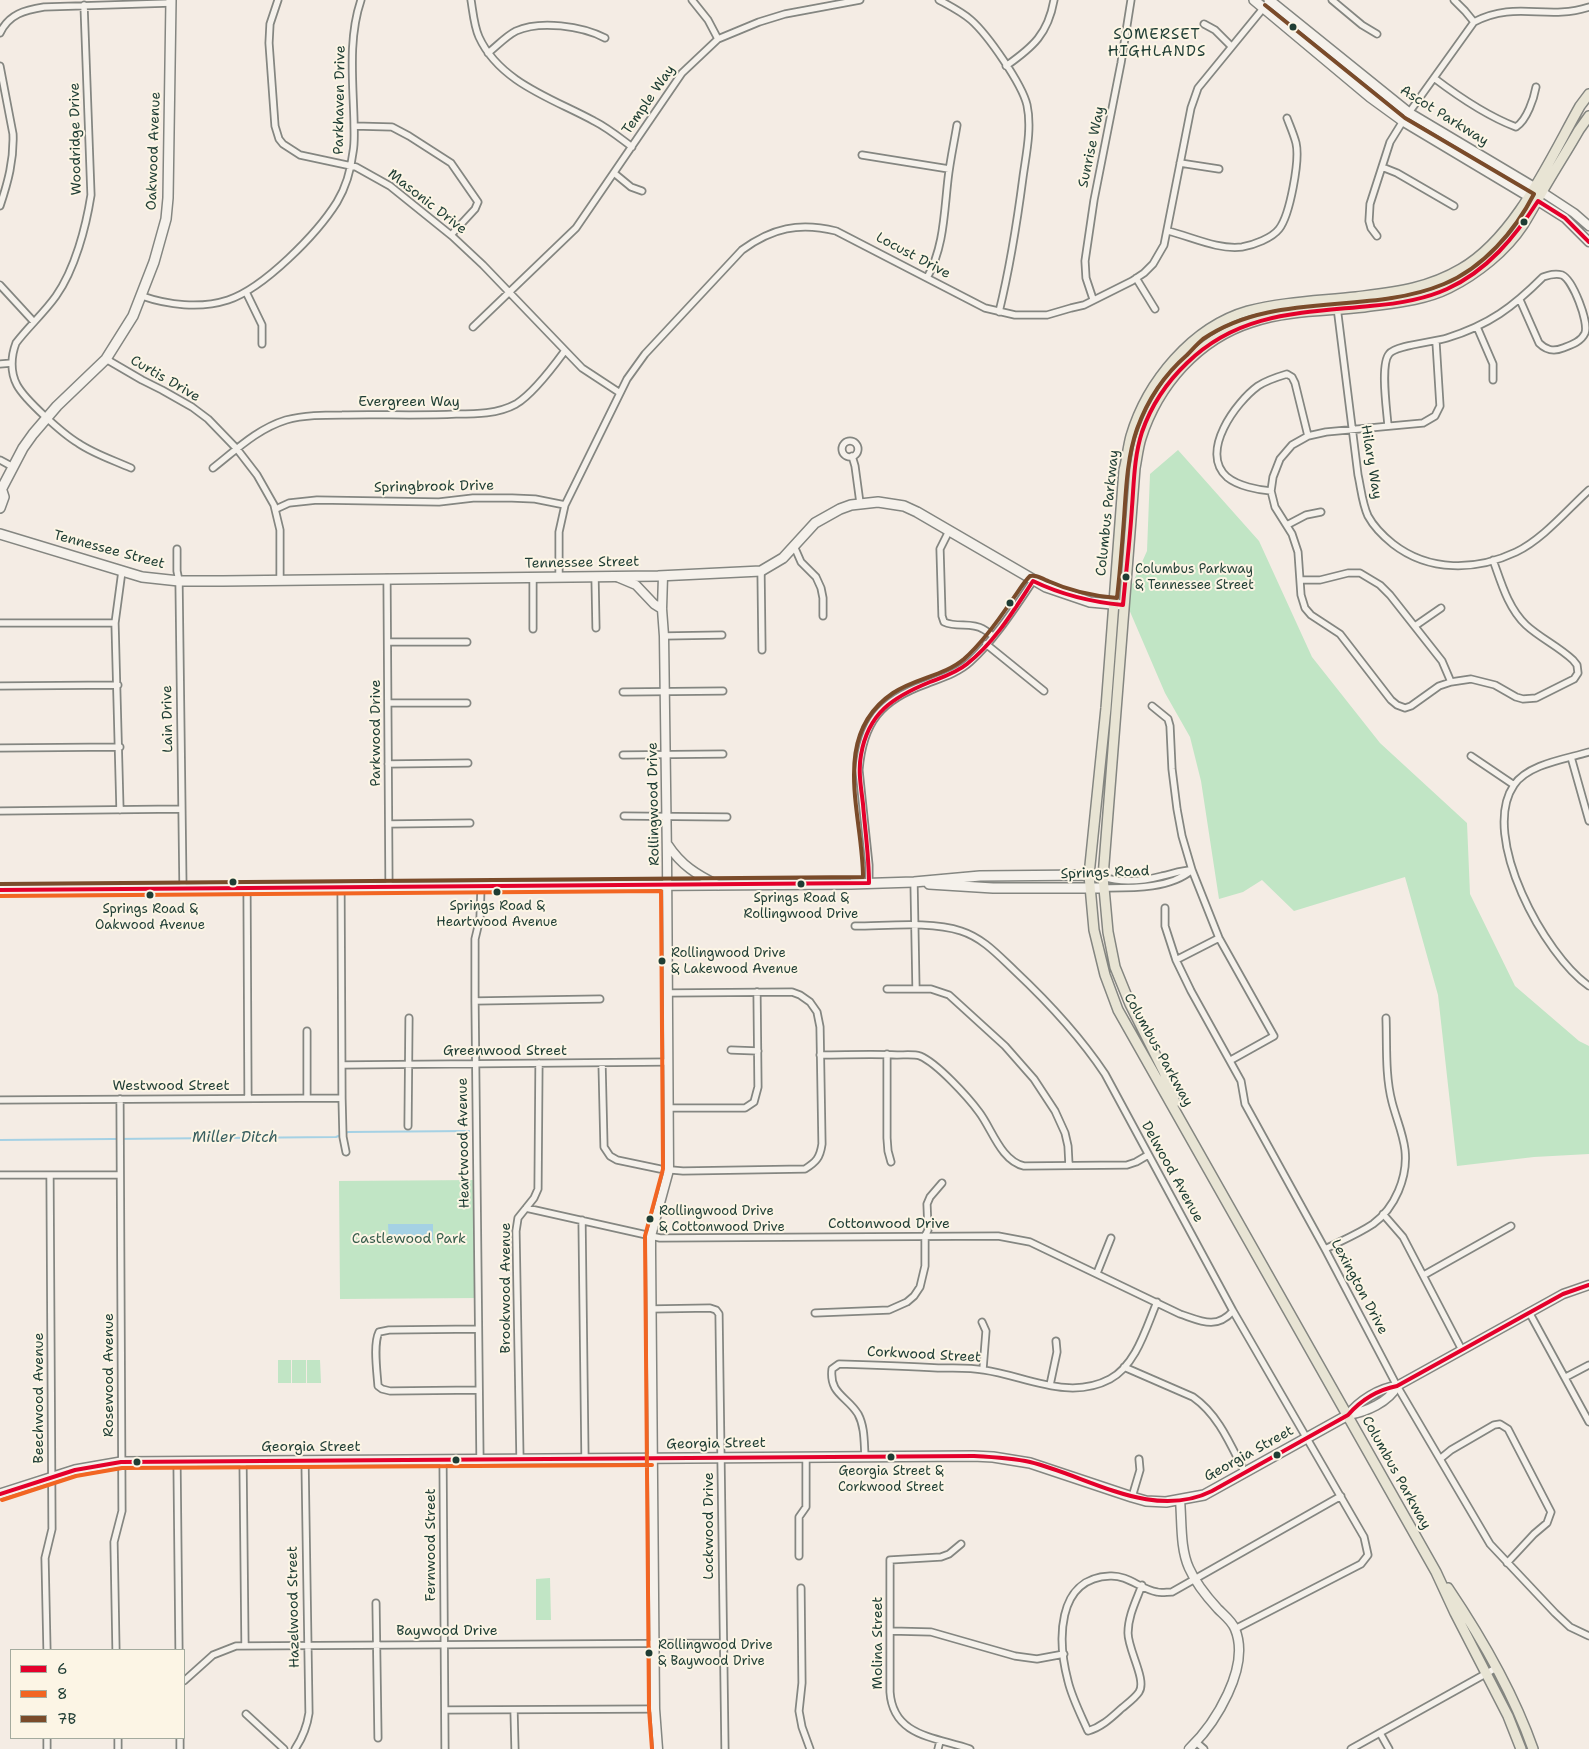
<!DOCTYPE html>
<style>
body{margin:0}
#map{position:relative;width:1589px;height:1749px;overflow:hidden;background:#f4ece4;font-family:"Shantell Sans",sans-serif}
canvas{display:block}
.legend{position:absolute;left:10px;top:1649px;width:175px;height:90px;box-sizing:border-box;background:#fcf5e5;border:1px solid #a4ab9e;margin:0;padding:6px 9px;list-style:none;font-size:15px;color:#1f3d34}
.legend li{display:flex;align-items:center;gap:10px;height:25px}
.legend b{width:25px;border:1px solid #a4ab9e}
</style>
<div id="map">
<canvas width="1589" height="1749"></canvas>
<ul class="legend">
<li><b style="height:6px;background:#e4002b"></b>6</li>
<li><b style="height:6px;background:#f26522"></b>8</li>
<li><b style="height:6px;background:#7a4b2a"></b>7B</li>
</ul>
</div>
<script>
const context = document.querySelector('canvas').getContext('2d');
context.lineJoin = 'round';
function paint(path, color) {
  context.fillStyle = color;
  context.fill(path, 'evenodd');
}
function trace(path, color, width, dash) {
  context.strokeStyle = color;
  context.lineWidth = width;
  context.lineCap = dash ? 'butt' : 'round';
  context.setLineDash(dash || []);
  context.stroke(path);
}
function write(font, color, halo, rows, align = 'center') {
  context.font = font + ' "Shantell Sans",sans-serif';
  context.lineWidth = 4;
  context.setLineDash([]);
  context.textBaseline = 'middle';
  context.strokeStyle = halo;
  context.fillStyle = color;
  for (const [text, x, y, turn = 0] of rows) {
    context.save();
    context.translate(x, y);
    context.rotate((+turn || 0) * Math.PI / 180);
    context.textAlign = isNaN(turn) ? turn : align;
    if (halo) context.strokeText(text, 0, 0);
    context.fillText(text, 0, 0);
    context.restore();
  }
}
paint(new Path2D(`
 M 1178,450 L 1259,541 L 1312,657 L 1380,743 L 1467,823 L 1470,894 L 1515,986 L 1579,1041 L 1589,1046 L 1589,1154 L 1534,1157 L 1457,1166 L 1438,995 L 1405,877 L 1294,911 L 1262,880 L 1243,892 L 1219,899 L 1201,781 L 1190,737 L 1165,693 L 1125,600 L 1147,551 L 1150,474 Z
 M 477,1180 L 478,1298 L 340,1299 L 339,1181 Z
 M 278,1360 L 291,1360 L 291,1383 L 278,1383 Z
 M 292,1360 L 306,1360 L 306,1383 L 292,1383 Z
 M 307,1360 L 320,1360 L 321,1383 L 307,1383 Z
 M 550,1578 L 551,1620 L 536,1620 L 536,1579 Z`), '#c1e5c5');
paint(new Path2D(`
 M 388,1224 L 433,1224 L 433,1244 L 389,1244 Z`), '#a5d1e4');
trace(new Path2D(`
 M 0,1140 L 336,1137 L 348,1132 L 469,1131`), '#a5d1e4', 2);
const minor = new Path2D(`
 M 278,0 L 270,24 L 269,43 L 275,126 L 279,139 L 283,144 L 300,155 L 356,167 L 390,186 L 452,236 L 483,265 L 582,368 L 620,393
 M 471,0 C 473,12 474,26 479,37 C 500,83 554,99 594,121 C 608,128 620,138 632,147
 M 692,0 L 708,20 L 718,39
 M 939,0 C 950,6 962,12 971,20 C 988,35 1022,84 1027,105 C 1032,128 1026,155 1023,177 C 1017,223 1010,267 999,312
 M 1332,0 L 1362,25 L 1377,34
 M 1454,0 L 1465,11 L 1474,22
 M 84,5 L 91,195 C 86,227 75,269 56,296 C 44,313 28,327 16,343 C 11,356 10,372 17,385 C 25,400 63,434 78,443 C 94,454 113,460 131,468
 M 1204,24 L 1215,30 L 1231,46
 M 0,33 C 9,14 25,10 44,7 L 171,3
 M 488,53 C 497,46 506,36 516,31 C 540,20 582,26 605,38
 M 0,66 L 13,134 C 14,160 8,182 0,206
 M 1006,66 C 1033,47 1048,34 1054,0
 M 1434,78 C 1459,97 1487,116 1516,127 C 1527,120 1534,98 1536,87
 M 354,126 L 392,127 L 409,136 L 451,163 L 478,202 L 475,209 L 451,235
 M 862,155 L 949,169
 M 1180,163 L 1219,169
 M 1382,167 L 1397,173 L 1454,206
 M 614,173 L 631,187 L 642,191
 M 1168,231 C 1192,237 1218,250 1242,247 C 1254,245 1272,238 1279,229 C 1290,215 1300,160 1296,143 C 1294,135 1290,126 1287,118
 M 1377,236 L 1371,228 L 1369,221 L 1370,204 L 1390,142 L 1403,121 L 1474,22 C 1516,0 1546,21 1589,7
 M 927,278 C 944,247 944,214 948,179 C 950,161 954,143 957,125
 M 1136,278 L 1155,309
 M 0,285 L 34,322
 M 246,292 L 262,325 L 262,344
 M 142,296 C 168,305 200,309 228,300 C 264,288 317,234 337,202 C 346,187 351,169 353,152 C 355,142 354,131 354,121 C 353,81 348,38 361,0
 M 1093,299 L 1086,278 L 1085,261 L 1094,200 L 1121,63 L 1131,0
 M 1336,299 L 1358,475 C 1361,488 1362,503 1368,516 C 1374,527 1383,536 1393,544 C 1429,572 1476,571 1516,552 C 1543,539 1567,510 1589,490
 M 473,327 L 576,228 L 682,73 L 718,39 L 759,22 L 785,14 L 860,0
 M 1477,327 L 1493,364 L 1493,380
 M 1436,342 L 1440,406 L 1435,416 L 1423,423 L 1326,432 L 1308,436 L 1292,445 L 1280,459 L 1273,477 L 1271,491 L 1275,507 L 1292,534 L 1298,552 L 1301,595 L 1305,608 L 1311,615 L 1340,634 L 1391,700 L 1397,705 L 1405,708 L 1411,706 L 1439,686 L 1451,682 L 1471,679 L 1495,685 L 1516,697 L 1523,699 L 1536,698 L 1574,679 L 1578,673 L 1577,665 L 1573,660 C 1558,646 1540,638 1526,625 C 1508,608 1501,582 1493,560
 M 106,359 L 142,380 L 162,390 L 192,407 L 208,419 L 237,449 L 257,475 L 274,505 L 280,530 L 280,579
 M 0,364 L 12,363
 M 1388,426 C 1387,411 1380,365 1389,354 C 1396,345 1435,342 1447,338 C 1489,325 1513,307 1543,277 C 1549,275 1555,273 1562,275 C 1573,280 1589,322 1585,333 C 1581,342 1571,345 1563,348 C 1553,352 1546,350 1539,343 L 1520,300
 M842 449a8 8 0 1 1 16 0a8 8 0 1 1-16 0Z
 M 852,456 L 855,466 L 860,503
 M 0,460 L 13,467
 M 213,468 C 236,450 257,429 286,420 C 304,415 324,415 342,415 C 380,414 418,416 456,414 C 476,414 498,414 516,404 C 531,395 553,367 564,352
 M 1271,491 C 1258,490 1238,486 1227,477 C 1199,452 1236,402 1258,386 C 1267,380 1277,377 1287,374 L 1292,377 L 1295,383 L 1308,436
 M 276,509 L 289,503 L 317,500 L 439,502 L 473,498 L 512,498 L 535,499 L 565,505
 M 1287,525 L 1306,515 L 1321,512
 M 949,531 L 940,549 L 942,616 L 944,622 C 957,628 971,622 983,629 C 987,631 990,634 993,636
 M 794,546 L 801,562 L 816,577 L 821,588 L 823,598 L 823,616
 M 177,549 L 177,571 L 179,581 L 183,889
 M 761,571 L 762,650
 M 533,577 L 533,629
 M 559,577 L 559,532 L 565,505 L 627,379 L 645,354 L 742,250 C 772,228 799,222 836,231 L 985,308 L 1015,315 L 1047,315 L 1071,308 L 1084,305 L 1132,281 L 1144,273 L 1153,264 L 1164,245 L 1191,108 L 1198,88 L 1270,0
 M 595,577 L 596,628
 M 387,578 L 389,887
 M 1300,580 L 1320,580 L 1348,573 L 1360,573 L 1380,585 L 1390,595 L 1442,661 L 1451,682
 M 0,623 L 115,623
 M 1415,626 L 1441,608
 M 664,636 L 722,635
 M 388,642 L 467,642
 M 986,644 L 1044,691
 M 0,686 L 118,685
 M 623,692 L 723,691
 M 388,703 L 467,703
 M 1152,706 L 1168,719 L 1170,726 L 1172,769 L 1177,809 L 1182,836 L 1192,870 L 1219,938 L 1274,1036 L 1231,1060
 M 0,748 L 120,747
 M 1589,752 C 1566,759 1528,764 1514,785 C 1479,836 1545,956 1589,986
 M 623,755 L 723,754
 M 1471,756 L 1514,785
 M 1571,757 L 1589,821
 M 388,764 L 468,763
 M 120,810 L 115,623 L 122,571
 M 0,811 L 181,809
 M 624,816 L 727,817
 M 389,824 L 470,823
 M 1103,877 C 1121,883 1143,881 1162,876 C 1172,874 1181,870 1192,870
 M 914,882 L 916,989
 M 869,883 L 869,865 L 859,770 C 863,722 881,700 926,684 C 941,678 958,673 970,662 C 995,639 1014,609 1033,581
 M 341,887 L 342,1098 L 343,1137 L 346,1152
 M 247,888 L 248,1098
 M 1103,888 C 1132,888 1170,889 1192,870
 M 1165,908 L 1165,926 L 1176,960
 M 855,926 C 886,926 931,921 961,931 C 983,938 998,955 1015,971 C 1049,1003 1079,1035 1105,1074 L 1233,1311 L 1364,1537 L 1368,1555 L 1361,1564 L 1235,1629
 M 1219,938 L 1176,960 L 1191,991 L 1241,1081 L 1245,1104 L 1325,1249 L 1397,1386 L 1490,1544 L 1555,1613 L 1570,1627 L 1589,1636
 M 887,989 L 931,989 L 949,995 L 1005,1046 L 1034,1079 L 1055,1111 L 1065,1133 L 1068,1146 L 1069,1165
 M 475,1001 L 600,999
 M 307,1031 L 307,1098
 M 731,1050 L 758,1051
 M 887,1054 L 887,1138 L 888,1151 L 891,1162
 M 820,1055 C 846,1055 872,1054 897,1055 C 905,1055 914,1054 920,1056 C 937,1063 968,1097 979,1112 C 992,1129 1001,1161 1024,1166 L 1127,1165 L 1136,1162 L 1148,1155
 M 602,1063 L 604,1147 L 610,1156 L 617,1160 L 660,1169 L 683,1171 L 805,1169 C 816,1162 820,1158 822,1144 L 820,1027 L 817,1012 L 810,1002 L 800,995 L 792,992 L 668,993
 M 342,1065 L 668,1062
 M 0,1100 L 342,1098
 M 669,1108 L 745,1108 L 754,1102 L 758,1087 L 757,992
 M 408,1126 L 409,1018
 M 0,1175 L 120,1175
 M 526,1208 L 660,1238 L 998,1236 L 1030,1242 L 1180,1314 C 1201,1321 1216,1330 1233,1311
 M 1383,1214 L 1403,1237 L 1462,1350
 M 582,1220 L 585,1459
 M 1325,1249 C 1341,1241 1358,1234 1373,1224 C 1395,1208 1408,1177 1405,1150 C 1403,1133 1396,1118 1392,1102 C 1385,1075 1387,1045 1386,1018
 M 1097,1273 L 1111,1238
 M 1424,1275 L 1511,1226
 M 651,1309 L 710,1308 L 716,1310 L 719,1314 L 725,1749
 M 1529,1312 L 1589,1422
 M 815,1313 L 889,1310 L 907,1302 L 914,1296 L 920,1287 L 925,1266 L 925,1236 L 928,1230 L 927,1204 L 930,1197 L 942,1183
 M 982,1322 L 986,1331 L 983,1369
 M 478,1329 L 389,1330 L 379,1332 C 373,1344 377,1371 378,1386 L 382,1389 L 390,1391 L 479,1390
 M 1124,1367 L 1193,1397 C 1219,1415 1231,1446 1245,1473
 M 1566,1377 L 1589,1365
 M 1050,1385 L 1057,1352 L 1056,1341
 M 865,1456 C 864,1443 865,1427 858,1414 C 847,1396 829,1394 832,1369 L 839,1364 C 872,1365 905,1366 938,1368 C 953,1368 969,1367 984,1370 C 1025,1376 1069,1401 1110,1379 C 1136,1365 1146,1328 1157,1302
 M 1440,1459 L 1451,1450 L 1494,1425 L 1500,1424 L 1508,1429 L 1551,1512 L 1547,1523 L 1534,1534 L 1507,1563
 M 443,1460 L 445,1749
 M 480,1460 L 475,1001 L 475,939 L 480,918 L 481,887
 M 520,1460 L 516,1231 L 518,1218 L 534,1198 L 538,1189 L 539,1063
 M 243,1461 L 245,1646
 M 177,1462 L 179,1650
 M 1132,1497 L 1140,1470 L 1139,1459
 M 961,1544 L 949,1554 L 941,1557 L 890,1560 L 890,1692 C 893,1737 936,1737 970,1749
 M 799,1556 L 799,1517 L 806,1507 L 806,1457
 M 1142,1585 C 1136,1601 1128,1616 1128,1633 C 1128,1650 1147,1680 1139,1692 C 1135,1698 1128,1703 1122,1708 C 1112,1717 1102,1727 1088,1731 C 1081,1715 1072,1698 1068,1681 C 1058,1643 1055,1578 1110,1576 C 1128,1575 1140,1589 1157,1592 C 1161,1593 1167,1592 1172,1592 L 1341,1496
 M 801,1588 L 802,1683 L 799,1711 L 802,1727 L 810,1749
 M 376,1603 L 378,1738
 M 891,1631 L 931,1632 L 1015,1656 L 1037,1659 L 1064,1654
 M 47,1650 L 45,1558 L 52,1529 L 50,1175
 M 116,1650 L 114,1542 L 122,1511 L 120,1099
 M 184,1681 L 213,1655 L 236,1646 L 723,1643
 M 445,1710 L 655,1709
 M 514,1710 L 515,1749
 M 246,1714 L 284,1749
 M 1380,1733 L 1389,1749
 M 47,1738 L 47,1749
 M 118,1738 L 118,1749
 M 180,1738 L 180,1749
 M 1196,1742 L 1204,1749
 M 295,1749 C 303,1737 307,1727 309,1713 L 305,1461
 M 938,1749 L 940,1741
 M 1351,1749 L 1496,1668`);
const tertiary = new Path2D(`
 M 1542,192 L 1574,213 L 1589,226
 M 1538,201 L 1565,218 L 1589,242
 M 617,577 L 636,585 L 654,604 L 662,609
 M 668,845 C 681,865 697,875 718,885
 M 1348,1415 C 1359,1401 1379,1388 1397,1386 L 1563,1294 L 1589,1285
 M 1348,1415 C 1366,1412 1389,1402 1397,1386
 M 1180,1500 C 1182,1522 1180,1548 1189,1568 C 1196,1584 1206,1596 1218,1609 C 1224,1615 1232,1621 1235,1629 C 1251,1667 1215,1724 1189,1749
 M 658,1749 L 655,1709 L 651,1252 L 651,1236 L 669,1170 L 667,860 L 664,636 L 662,609 L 663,576`);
const secondary = new Path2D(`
 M 1254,0 L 1370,97 L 1403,121 L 1535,200
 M 1269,0 L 1409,113 L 1540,191
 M 0,492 L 23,448 L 33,434 L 57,406 L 106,359 L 133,316 L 154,262 L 166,219 L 168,198 L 171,0
 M 0,508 L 4,497 L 2,491
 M 0,534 L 142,577 L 179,581 L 223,581 L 658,576 L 761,571 L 783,558 L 815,523 L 840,509 L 851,505 L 878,502 L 904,506 L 917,512 L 1046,587 L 1090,602 L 1123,605
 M 929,884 L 993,888 L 1103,888
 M 0,890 L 851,884 L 914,882 L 980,876 L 1089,875 L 1103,877
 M 0,1494 L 75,1470 L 121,1462 L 973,1456 L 993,1457 L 1030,1463 L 1132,1497 L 1146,1501 L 1166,1502 L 1204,1495 L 1348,1415`);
const primary = new Path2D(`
 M 1175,1102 L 1164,1072 L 1130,1004 L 1115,967 L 1108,932 L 1103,877 L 1135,468 C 1137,458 1138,447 1141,438 C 1158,385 1198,339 1252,322 C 1287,310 1327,311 1364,307 C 1392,303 1423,301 1449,288 C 1477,274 1506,251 1523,225 C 1530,214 1536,203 1542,192 C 1554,171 1567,151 1579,130 L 1589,116
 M 1448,1588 C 1481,1637 1513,1692 1533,1749
 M 1521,1749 L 1508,1716 L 1455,1613 L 1436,1572 L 1118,1010 L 1105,975 L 1094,930 L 1089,875 L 1106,708 L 1124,470 C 1127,459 1128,447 1131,436 C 1147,382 1192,327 1248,311 C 1283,302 1320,301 1356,297 C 1395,292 1427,289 1461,269 C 1516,237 1550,159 1580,106 L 1589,94`);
trace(minor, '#848681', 9);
trace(tertiary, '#848681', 11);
trace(secondary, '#848681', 12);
trace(primary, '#848681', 12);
trace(minor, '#f5f1eb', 5.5);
trace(tertiary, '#f5f1eb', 8);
trace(secondary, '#f5f1eb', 9);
trace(primary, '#e8e4d4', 9);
trace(new Path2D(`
 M 0,890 L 869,883 C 869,856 865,830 863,804 C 861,787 858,771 861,755 C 868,713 893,697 930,682 C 943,677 956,673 967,664 C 995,642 1014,610 1033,581 C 1062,595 1091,602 1123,605 C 1126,572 1130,540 1132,507 C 1134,482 1134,457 1142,432 C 1151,406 1167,382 1187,363 C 1239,312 1301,313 1370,306 C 1396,304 1423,300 1447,289 C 1487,271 1515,237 1538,201 L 1565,218 L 1589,242
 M 0,1494 L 75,1470 L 121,1462 L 973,1456 C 992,1457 1012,1458 1030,1462 C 1088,1476 1152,1521 1212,1491 L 1348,1415 C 1361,1400 1377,1390 1397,1386 L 1563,1294 L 1589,1285`), '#e4002b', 4);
trace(new Path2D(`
 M 0,896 L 661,891 L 663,1169 L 645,1236 L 649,1709 L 652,1749
 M 2,1500 L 76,1476 L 122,1468 L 652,1465`), '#f26522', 4);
trace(new Path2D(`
 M 0,884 L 863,877 C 863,815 829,736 893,693 C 915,678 944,676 964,659 C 983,642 998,621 1012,600 C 1018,592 1023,583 1030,576 C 1037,574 1042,579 1048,581 C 1070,591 1094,596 1117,598 C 1120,572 1122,546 1124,519 C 1126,489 1127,458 1137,429 C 1147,401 1164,375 1187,355 C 1192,350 1197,344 1203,339 C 1275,290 1367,316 1444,284 C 1483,268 1515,231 1534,194 L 1405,118 L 1265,5`), '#7a4b2a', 4);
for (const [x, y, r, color] of [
 [1293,27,4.5,"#1f3d34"],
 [1524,222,4.5,"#1f3d34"],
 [1126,577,4.5,"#1f3d34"],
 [1010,603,4.5,"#1f3d34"],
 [233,882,4.5,"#1f3d34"],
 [801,884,4.5,"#1f3d34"],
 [497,892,4.5,"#1f3d34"],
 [150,895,4.5,"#1f3d34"],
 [662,961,4.5,"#1f3d34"],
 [650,1219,4.5,"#1f3d34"],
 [1277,1455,4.5,"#1f3d34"],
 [891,1457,4.5,"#1f3d34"],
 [456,1460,4.5,"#1f3d34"],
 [137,1462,4.5,"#1f3d34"],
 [649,1653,4.5,"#1f3d34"]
]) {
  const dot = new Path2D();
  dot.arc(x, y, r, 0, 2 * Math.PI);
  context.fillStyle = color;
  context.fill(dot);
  trace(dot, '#fcf5e5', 2);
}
write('13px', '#1f3d34', '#fcf5e5', [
 ["Columbus Parkway",1135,570],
 ["& Tennessee Street",1135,586],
 ["Springs Road &",801,899,"center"],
 ["Rollingwood Drive",801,915,"center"],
 ["Springs Road &",497,907,"center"],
 ["Heartwood Avenue",497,923,"center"],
 ["Springs Road &",150,910,"center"],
 ["Oakwood Avenue",150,926,"center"],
 ["Rollingwood Drive",671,954],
 ["& Lakewood Avenue",671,970],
 ["Rollingwood Drive",659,1212],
 ["& Cottonwood Drive",659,1228],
 ["Georgia Street &",891,1472,"center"],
 ["Corkwood Street",891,1488,"center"],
 ["Rollingwood Drive",658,1646],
 ["& Baywood Drive",658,1662]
], 'left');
write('14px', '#1f3d34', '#fcf5e5', [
 ["Parkhaven Drive",340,100,-89],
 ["Temple Way",649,100,-55],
 ["Ascot Parkway",1444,116,32],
 ["Woodridge Drive",76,139,-91],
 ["Sunrise Way",1092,147,-78],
 ["Oakwood Avenue",154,151,-88],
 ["Masonic Drive",427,202,38],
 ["Locust Drive",913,256,28],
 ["Curtis Drive",165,379,30],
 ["Evergreen Way",409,402],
 ["Hilary Way",1371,462,81],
 ["Springbrook Drive",434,487,-1],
 ["Columbus Parkway",1108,513,-84],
 ["Tennessee Street",109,550,15],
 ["Tennessee Street",582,563,-1],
 ["Lain Drive",168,719,-91],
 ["Parkwood Drive",376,733,-90],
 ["Rollingwood Drive",654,804,-91],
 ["Springs Road",1105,873,-2],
 ["Columbus Parkway",1158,1050,61],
 ["Greenwood Street",505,1051],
 ["Westwood Street",171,1086],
 ["Heartwood Avenue",464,1143,-91],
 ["Delwood Avenue",1172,1172,61],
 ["Cottonwood Drive",889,1224],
 ["Lexington Drive",1359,1287,62],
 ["Brookwood Avenue",506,1288,-90],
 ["Corkwood Street",924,1355,3],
 ["Rosewood Avenue",109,1375,-90],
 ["Beechwood Avenue",39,1398,-90],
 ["Georgia Street",716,1444,-1],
 ["Georgia Street",311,1447],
 ["Georgia Street",1249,1454,-29],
 ["Columbus Parkway",1396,1473,61],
 ["Lockwood Drive",709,1526,-90],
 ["Fernwood Street",431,1545,-90],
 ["Hazelwood Street",294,1607,-91],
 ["Baywood Drive",447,1631],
 ["Molina Street",878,1643,-90]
]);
write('14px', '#375d4c', '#fcf5e5', [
 ["Castlewood Park",409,1239]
]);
context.letterSpacing = '1px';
write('15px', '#1f3d34', '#fcf5e5', [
 ["SOMERSET",1157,35],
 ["HIGHLANDS",1157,52]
]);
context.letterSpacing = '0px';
write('italic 15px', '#385f60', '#fcf5e5', [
 ["Miller Ditch",235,1138]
]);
</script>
